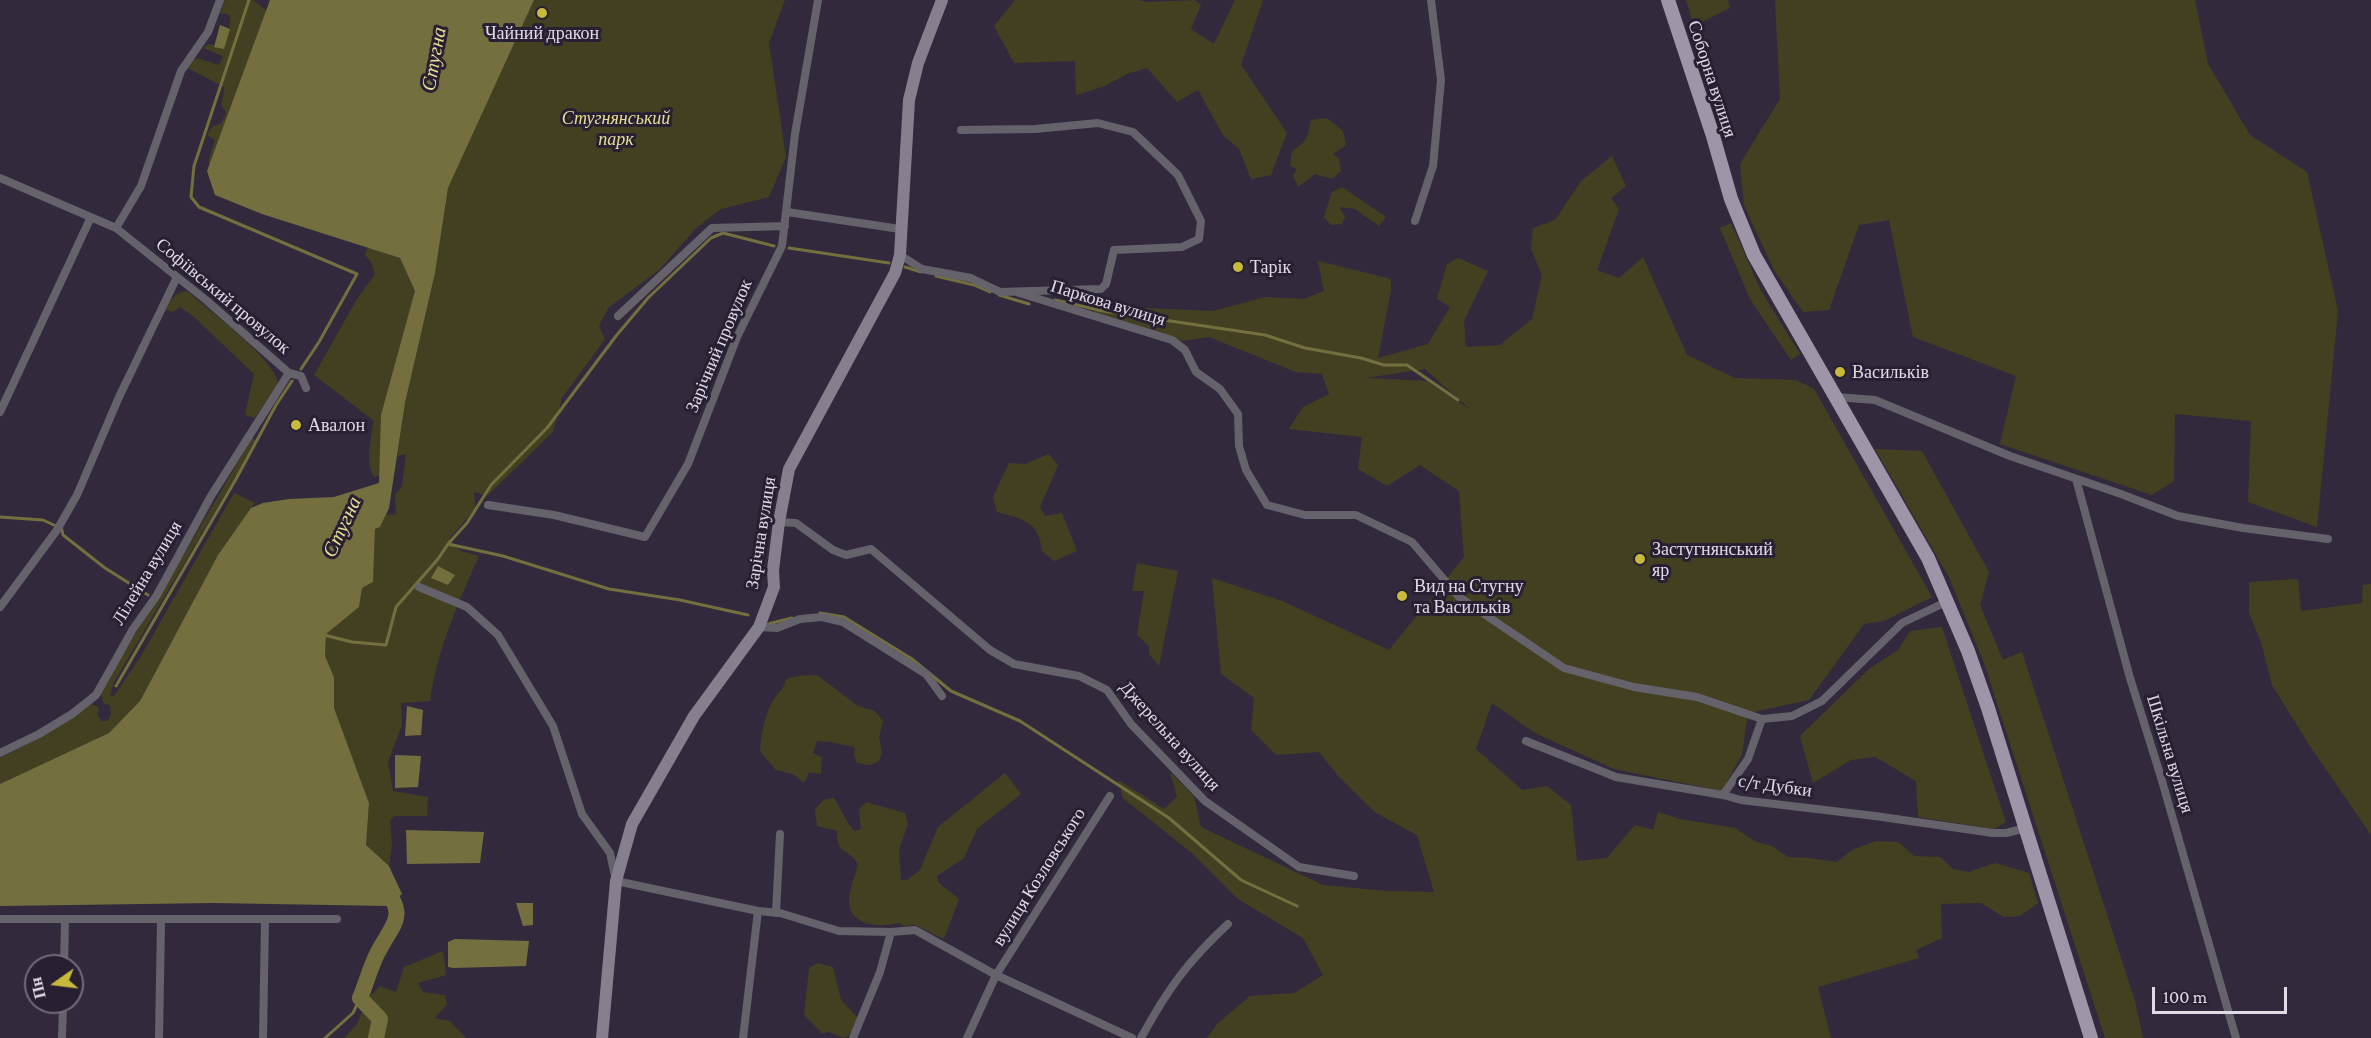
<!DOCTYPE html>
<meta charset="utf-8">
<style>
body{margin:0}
#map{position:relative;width:2371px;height:1038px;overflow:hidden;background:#322a3c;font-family:"Crimson Pro",serif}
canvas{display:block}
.north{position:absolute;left:24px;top:954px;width:60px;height:60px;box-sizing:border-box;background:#282032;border:2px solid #726b7a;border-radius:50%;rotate:256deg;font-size:16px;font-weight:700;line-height:24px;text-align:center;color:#e0dbe7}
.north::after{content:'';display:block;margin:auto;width:21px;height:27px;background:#c8bb3b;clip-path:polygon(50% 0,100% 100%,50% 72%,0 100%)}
.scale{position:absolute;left:2152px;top:987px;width:135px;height:27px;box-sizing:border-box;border:3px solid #e0dbe7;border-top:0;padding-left:8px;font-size:18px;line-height:21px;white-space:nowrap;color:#e0dbe7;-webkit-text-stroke:4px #282032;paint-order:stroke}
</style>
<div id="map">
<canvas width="2371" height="1038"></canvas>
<div class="north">Пн</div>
<div class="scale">100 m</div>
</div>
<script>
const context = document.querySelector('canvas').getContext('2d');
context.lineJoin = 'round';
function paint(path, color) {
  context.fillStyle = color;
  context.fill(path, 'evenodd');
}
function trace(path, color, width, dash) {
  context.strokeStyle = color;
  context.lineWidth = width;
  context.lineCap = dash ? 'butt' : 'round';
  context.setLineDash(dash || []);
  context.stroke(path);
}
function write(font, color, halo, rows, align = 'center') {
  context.font = font + ' "Crimson Pro",serif';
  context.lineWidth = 6;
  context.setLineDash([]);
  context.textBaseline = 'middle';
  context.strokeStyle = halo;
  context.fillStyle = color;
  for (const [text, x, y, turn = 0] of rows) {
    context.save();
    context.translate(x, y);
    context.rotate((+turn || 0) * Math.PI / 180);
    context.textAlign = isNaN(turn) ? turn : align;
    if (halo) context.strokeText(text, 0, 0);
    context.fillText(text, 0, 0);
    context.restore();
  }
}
paint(new Path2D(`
 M 225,0 L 253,0 L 266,10 L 257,67 L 217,170 L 208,162 L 215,140 L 207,135 L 213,126 L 221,124 L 226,113 L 221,104 L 224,92 L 224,87 L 188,68 L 192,59 L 200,59 L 219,65 L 223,56 L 203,48 L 209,44 L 224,49 C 227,37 231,27 230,15 L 220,13 Z
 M 534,0 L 785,0 L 769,43 L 786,157 L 769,197 L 721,209 L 696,228 L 659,270 L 608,308 L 599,326 L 605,339 L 562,398 L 553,432 L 487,496 L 474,492 L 475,509 L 449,539 L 461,551 L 479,556 C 458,603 437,650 430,701 L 401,703 L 402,725 L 388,762 L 393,791 L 428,797 L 427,816 L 395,816 L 390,820 L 392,843 L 389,866 L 366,845 L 369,803 L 334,708 L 334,677 L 325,656 L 326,633 L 359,607 L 362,588 L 373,582 L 375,529 L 380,527 L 386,515 L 396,514 L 395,494 L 402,487 L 406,454 L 397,456 L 405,403 L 435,273 L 448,188 Z
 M 1015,0 L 1138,0 L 1146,2 L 1195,0 L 1201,5 L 1191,29 L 1214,44 L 1235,0 L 1263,0 L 1241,65 L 1287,133 L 1271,175 L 1251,179 L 1239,149 L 1223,135 L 1198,90 L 1177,102 L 1147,68 L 1127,74 L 1105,86 L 1076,95 L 1075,61 L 1014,63 L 994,26 Z
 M 1686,0 L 1728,0 L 1730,8 L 1694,26 Z
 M 1775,0 L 2195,0 L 2208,64 L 2250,135 L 2307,172 L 2338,311 L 2317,527 L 2248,502 L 2251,421 L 2175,414 L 2174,481 L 2152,495 L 2000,444 L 2016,376 L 1913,337 L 1889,220 L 1859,225 L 1829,310 L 1803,312 L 1774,270 L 1744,205 L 1740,164 L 1780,99 Z
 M 1327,118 L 1343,131 L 1346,145 L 1333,154 L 1339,159 L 1341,171 L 1332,179 L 1315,174 L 1298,187 L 1293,175 L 1297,170 L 1290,165 L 1292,151 C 1306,143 1309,135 1311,120 Z
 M 1612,156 L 1626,186 L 1611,198 L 1619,209 L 1597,270 L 1619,278 L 1643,257 L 1687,355 L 1735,378 L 1796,380 L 1814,389 L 1932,597 L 1884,621 L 1864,624 L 1809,700 L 1748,713 L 1742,754 L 1722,791 L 1614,769 L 1535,733 L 1492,703 L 1476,749 L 1522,790 L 1547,786 L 1571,805 L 1577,861 L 1607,858 L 1635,825 L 1653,830 L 1658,812 L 1680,819 L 1735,828 L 1754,841 L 1772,846 L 1788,857 L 1809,858 L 1837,862 L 1852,850 L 1876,841 L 1898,842 L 1914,856 L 1940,857 L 1953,869 L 1969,872 L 1995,863 L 2029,873 L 2038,903 L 2020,916 L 2004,917 L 1981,903 L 1941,904 L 1942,938 L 1916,950 L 1919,958 L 1818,987 L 1831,1038 L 1207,1038 L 1217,1024 L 1250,996 L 1294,993 L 1323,975 L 1303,938 L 1238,899 L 1193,854 L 1123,798 L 1118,780 L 1164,809 L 1177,797 L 1170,772 L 1194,796 L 1201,827 L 1323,885 L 1387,891 L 1434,892 L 1417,835 L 1376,813 L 1339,777 L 1319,752 L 1276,755 L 1251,730 L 1254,698 L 1221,674 L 1212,578 L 1282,601 L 1389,650 L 1464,557 L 1459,491 L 1420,465 L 1387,486 L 1358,469 L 1362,437 L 1289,429 L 1303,407 L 1329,394 L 1322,374 L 1296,372 L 1209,337 L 1183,341 L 1092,314 L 1097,306 L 1213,311 L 1265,297 L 1304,299 L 1324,291 L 1318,261 L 1391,279 L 1391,290 L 1378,358 L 1428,344 L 1450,307 L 1437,299 L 1447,264 L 1458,258 L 1488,271 L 1464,321 L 1466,347 L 1500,345 L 1532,319 L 1542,275 L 1531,249 L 1533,228 L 1555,220 L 1581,181 ZM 1425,369 L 1471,410 L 1427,381 L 1366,378 Z
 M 1342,187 L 1386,217 L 1379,226 L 1355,209 L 1339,207 L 1345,217 L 1342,224 L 1331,225 L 1324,217 L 1332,192 Z
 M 1731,223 L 1761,291 L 1800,354 L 1791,360 L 1750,299 L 1720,228 Z
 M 368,247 L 400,258 L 415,291 L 383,468 L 379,476 L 374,477 C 364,460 373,438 373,420 L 314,375 L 357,299 L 375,274 L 371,262 L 365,255 Z
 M 187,291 C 208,310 273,357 278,383 L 255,418 L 245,415 L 254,374 L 193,316 L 180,307 L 173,312 L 166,310 C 169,300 176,292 187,291 Z
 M 252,438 L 255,440 L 238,472 L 114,682 L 110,696 L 114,696 L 141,656 L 234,493 L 255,503 L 218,555 L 140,701 L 109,733 L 0,784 L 0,758 L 26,745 L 90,704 L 97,706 L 99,710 L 97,715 L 102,721 L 108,721 L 111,714 L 110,705 L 104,704 L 101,694 L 109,676 L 168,582 Z
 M 1875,449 L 1922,451 L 1989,572 L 1980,605 L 2003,660 L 2022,652 L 2135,1001 L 2143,1038 L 2105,1038 L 1984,663 L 1949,577 Z
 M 1049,454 L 1058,465 L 1040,507 L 1045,516 L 1062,513 L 1077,551 L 1054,561 L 1042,551 C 1039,521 1023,519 997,512 L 993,497 L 1009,463 L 1025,464 Z
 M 1137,563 L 1178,571 L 1159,666 L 1149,654 L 1149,646 L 1137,635 L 1144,591 L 1132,591 Z
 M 2298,579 L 2301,611 L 2362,603 L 2363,585 L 2371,584 L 2371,835 L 2308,743 L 2272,685 L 2261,642 L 2249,613 L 2249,582 Z
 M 1942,627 L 2006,822 L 1994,829 L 1918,817 L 1916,781 L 1875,757 L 1851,760 L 1813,783 L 1800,736 L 1869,669 L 1898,650 L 1910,631 Z
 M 817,675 L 858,706 L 875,711 L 883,721 L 879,737 L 882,752 L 879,761 L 870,765 L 857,763 L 854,755 L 855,747 C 842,745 831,741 817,741 L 813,753 L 822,757 L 821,774 L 809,772 L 804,783 L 793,774 L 776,770 L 760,751 C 761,735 765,713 774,699 C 780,690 783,691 786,679 L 798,676 Z
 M 1005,773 L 1021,794 L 977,829 L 964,858 L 937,876 L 938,882 L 959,899 L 944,939 L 915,925 L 904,926 L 899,923 C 875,929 843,924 850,892 C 852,882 856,873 858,864 C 847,846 837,857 837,831 L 817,826 L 815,809 L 824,800 L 834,798 C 840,807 848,826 855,831 L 861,829 L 859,810 L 866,802 L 905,813 L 908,824 L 899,849 L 901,880 L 907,880 L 920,870 L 938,827 Z
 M 443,951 L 446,975 L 418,983 L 423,992 L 445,995 L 447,1004 L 435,1018 L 450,1021 L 466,1038 L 344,1038 L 357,1024 L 367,999 L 380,986 L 396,992 L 404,967 Z
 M 818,963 L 833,967 L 841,1000 L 860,1020 L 849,1035 L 844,1038 L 829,1032 L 822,1033 L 804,1015 L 809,968 Z`), '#434021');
paint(new Path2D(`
 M 270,0 L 534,0 L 448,188 L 435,273 L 405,403 L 389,508 L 380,527 L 375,529 L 373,582 L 362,588 L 359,607 L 326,634 L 325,656 L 334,677 L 334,708 L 369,803 L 366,845 L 389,866 L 402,894 L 388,906 L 214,903 L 0,906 L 0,784 L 109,733 L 140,701 L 218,555 L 251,508 L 263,503 L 289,499 L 334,497 L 379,483 L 381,415 L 415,291 L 400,258 L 262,214 L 215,195 L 207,171 Z
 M 220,25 L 230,29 L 224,49 L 214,47 Z
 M 438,566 L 455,575 L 448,585 L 431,578 Z
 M 407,706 L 423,710 L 421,735 L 405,736 Z
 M 395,755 L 421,756 L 418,787 L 395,788 Z
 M 406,830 L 484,832 L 480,863 L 407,864 Z
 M 516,903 L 533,903 L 533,925 L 523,926 Z
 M 455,939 L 529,941 L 526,966 L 453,968 L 448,967 L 448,942 Z`), '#746f3f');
trace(new Path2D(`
 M 249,0 L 194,166 L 191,197 L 199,207 L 357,274 L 319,342 L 301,369
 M 789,248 L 889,263
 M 905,267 L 921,272
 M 936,276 L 974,285 L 990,292
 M 999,295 L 1029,304
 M 1055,300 L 1103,311 L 1265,335 L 1305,348 L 1361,358 L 1384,365 L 1407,365 L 1458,400
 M 0,517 L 43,520 L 56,526
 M 62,530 L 63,535 L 105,568 L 148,595
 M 448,544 L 467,523 L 491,485 L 547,428 L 616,336 L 648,298 L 711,238 L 723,233 L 774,246
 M 820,613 L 844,617 L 912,659 L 951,691 L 1020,721 L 1169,818 L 1241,880 L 1297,906
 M 768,624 L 792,618
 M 324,635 L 352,642 L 386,645 L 396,607 L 438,559 L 448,544 L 503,556 L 609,589 L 680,600 L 748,615
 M 116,686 L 236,479 L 276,405 L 292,381
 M 325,1038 L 353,1013 L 360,998`), '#746f3f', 3);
trace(new Path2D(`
 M 376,1038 L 380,1019 L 360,998 C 366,984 370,968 377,954 C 393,922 409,918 382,884`), '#746f3f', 16);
trace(new Path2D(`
 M 0,178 L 116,228 L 206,300 L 289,373 L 301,376 L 306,388
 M 787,212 L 900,229
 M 1415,221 L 1433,166 L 1441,80 L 1431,0
 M 116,228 L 141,186 L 181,71 L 208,32 L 220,0
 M 900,255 L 922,269 L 971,278 L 1000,292 L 1101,289 L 1106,284 L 1114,250 L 1182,247 L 1199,239 L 1201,221 L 1178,175 L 1133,132 L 1098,123 L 1035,129 L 961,130
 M 1016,292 L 1172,340 L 1185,350 L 1196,372 L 1220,389 L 1238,414 L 1239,446 L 1246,470 L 1267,505 L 1305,515 L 1356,515 L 1412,542 L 1459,597 L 1564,668 L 1634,687 L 1697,697 L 1762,719
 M 618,316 L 712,228 L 785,226
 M 1836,397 L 1875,400 L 2010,456 L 2121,494 L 2178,516 L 2243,528 L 2328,539
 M 0,412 L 91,217
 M 2076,479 L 2130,678 L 2160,774 L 2236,1038
 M 488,505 L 554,515 L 645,537 L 688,464 L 737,337 L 782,246 L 795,134 L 818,0
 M 779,522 L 796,523 L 833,550 L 846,555 L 871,549 L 990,650 L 1014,664 L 1079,676 L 1107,690 L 1131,724 L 1205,801 L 1299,867 L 1354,876
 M 419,587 L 467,607 L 498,635 L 553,726 L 582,814 L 610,853 L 616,881 L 758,911 L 780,913 L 839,931 L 891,932 L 915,930 L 996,975 L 1132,1038
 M 0,607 L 57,530 L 77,495 L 119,397 L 177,277
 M 759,627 L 777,628 L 800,619 L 822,617 L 843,622 L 926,674 L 942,696
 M 1526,741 L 1616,777 L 1723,795 L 1741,800 L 1875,816 L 1993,833 L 2006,833 L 2026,828
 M 0,753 L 39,734 L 72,714 L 96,695 L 133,629 L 157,595 L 211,496 L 289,373
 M 1723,795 L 1748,759 L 1762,719 L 1792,716 L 1822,701 L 1902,623 L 1948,601
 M 776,913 L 780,834
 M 0,919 L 337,919
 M 64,966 L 65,920
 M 62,1038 L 63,1002
 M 159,1038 L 161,921
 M 263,1038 L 265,920
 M 743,1038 L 758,911
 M 853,1038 L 880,972 L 891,932
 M 967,1038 L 996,975 L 1110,796
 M 1141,1038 C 1167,990 1188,961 1228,924`), '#66626c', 8);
trace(new Path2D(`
 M 602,1038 L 616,881 L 632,824 L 694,716 L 759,627 L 774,587 L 773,570 L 779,522 L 789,469 L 895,273 L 900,255 L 909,100 L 918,63 L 942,0`), '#867f8e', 12);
trace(new Path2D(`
 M 1668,0 L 1713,136 L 1731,199 L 1754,255 L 1928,558 L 1968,651 L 1988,708 L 2091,1038`), '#9e96a8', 14);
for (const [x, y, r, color] of [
 [542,13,6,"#c8bb3b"],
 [1238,267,6,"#c8bb3b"],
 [1840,372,6,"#c8bb3b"],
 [296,425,6,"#c8bb3b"],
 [1640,559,6,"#c8bb3b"],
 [1402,596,6,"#c8bb3b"]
]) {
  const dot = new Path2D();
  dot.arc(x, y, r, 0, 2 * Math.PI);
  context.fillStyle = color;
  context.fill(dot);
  trace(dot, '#282032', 2);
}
write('18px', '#e0dbe7', '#282032', [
 ["Чайний дракон",542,33,"center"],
 ["Тарік",1250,267],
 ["Васильків",1852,372],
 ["Авалон",308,425],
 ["Застугнянський",1652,549],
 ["яр",1652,570],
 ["Вид на Стугну",1414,586],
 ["та Васильків",1414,607]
], 'left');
write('18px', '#e0dbe7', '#282032', [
 ["Соборна вулиця",1712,79,72],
 ["Софіївський провулок",223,296,40],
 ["Паркова вулиця",1108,303,17],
 ["Зарічний провулок",719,346,-67],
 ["Зарічна вулиця",761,533,-81],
 ["Лілейна вулиця",147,573,-59],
 ["Джерельна вулиця",1170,736,48],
 ["Шкільна вулиця",2170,754,73],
 ["с/т Дубки",1775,786,8],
 ["вулиця Козловського",1039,877,-58]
]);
write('italic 18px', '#e7df92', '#282032', [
 ["Стугнянський",616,118],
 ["парк",616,139]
]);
write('italic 20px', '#e8e093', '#282032', [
 ["Стугна",434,59,-80],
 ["Стугна",342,527,-65]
]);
</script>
